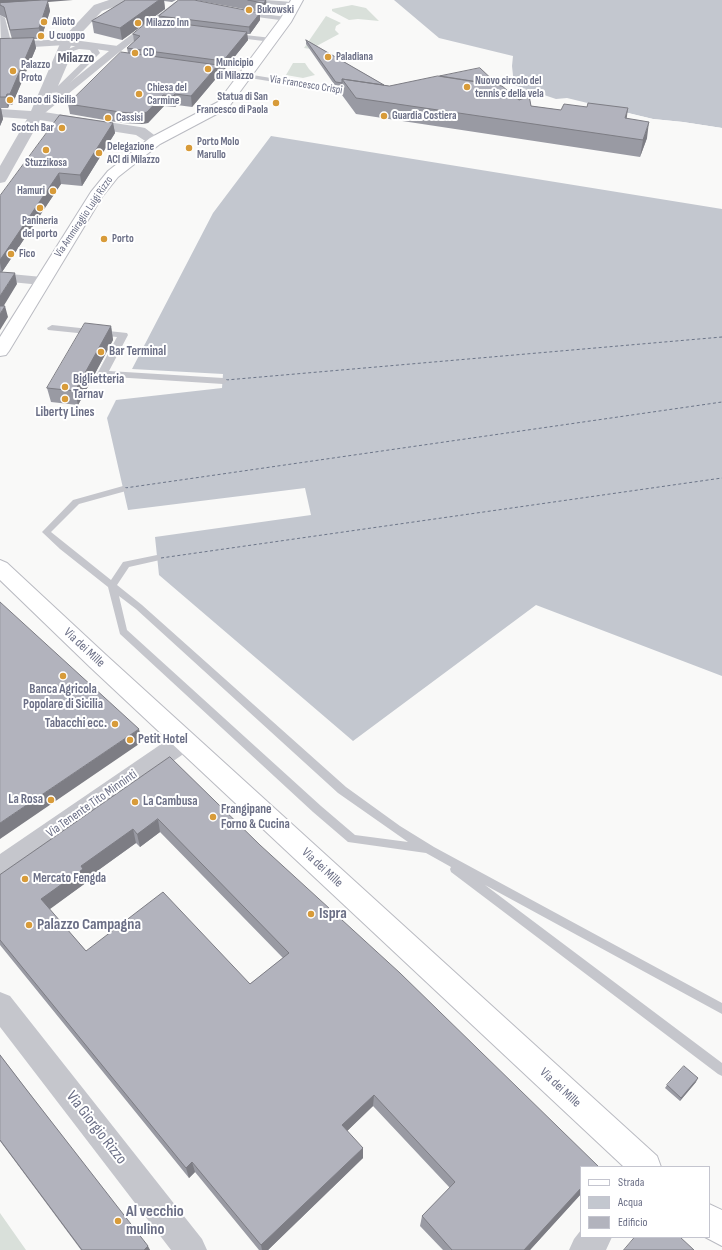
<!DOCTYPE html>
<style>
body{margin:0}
#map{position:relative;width:722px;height:1250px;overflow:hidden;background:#f9f9f8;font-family:"Sofia Sans Condensed",sans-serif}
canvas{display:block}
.legend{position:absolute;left:580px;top:1166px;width:130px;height:72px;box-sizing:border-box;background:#fff;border:1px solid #c4c5cf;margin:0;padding:5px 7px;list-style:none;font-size:12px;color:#6b6f86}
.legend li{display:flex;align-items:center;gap:8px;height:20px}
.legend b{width:20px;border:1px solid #c4c5cf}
</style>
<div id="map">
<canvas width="722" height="1250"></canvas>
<ul class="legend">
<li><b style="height:5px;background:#fff"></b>Strada</li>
<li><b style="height:11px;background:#c3c7cf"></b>Acqua</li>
<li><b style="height:11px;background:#b2b3bd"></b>Edificio</li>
</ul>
</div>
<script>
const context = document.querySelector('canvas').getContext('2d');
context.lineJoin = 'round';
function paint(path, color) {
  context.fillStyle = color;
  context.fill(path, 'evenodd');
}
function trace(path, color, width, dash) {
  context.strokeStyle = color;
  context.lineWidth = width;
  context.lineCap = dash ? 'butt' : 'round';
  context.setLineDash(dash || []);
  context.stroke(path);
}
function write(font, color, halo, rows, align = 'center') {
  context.font = font + ' "Sofia Sans Condensed",sans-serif';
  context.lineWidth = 4;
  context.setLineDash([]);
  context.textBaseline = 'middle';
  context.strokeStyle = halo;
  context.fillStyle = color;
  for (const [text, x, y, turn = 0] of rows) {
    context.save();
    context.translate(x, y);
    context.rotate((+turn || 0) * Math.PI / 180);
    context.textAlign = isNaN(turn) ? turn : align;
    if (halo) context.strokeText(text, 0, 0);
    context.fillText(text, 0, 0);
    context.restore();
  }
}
paint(new Path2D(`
 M 352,5 L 366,8 L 379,21 L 358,19 L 349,20 L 332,11 L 332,9 Z
 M 326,16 L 341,23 L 336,26 L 335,30 L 339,34 L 311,49 L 304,48 Z
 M 293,63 L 305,63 L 309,69 L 315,75 L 303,78 L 286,75 Z
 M 0,1213 L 26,1250 L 0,1250 Z`), '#d9e0da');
paint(new Path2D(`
 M 394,0 L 722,0 L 722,128 L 683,122 L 653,119 L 567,98 L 556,99 L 514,85 L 512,66 L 513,56 L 439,38 Z
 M 271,136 L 722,209 L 722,676 L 536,605 L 353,741 L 159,575 L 155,537 L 311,515 L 305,488 L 128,510 L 107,418 L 116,400 L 222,388 L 223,374 L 132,369 L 213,213 Z`), '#c3c7cf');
paint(new Path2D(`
 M 606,108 L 653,119 L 683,122 L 722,128 L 722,130 L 683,124 L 652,121 Z`), '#f9f9f8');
trace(new Path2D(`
 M 226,380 L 722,337
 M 125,488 L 722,402
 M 161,558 L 722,478`), '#6c7588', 1, [3, 2.5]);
const secondary = new Path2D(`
 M 291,0 L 303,0 L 291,22 L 228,108 L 160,144 L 118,177 L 102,197 L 9,351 L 6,355 L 0,356 L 0,337 L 91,192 L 108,171 L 150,138 L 218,102 L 281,18 Z
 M 0,560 L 7,563 L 106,655 L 657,1156 L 661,1167 L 624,1167 L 90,667 L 0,580 Z
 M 709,1204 L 722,1210 L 722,1246 L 705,1237 L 709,1237 Z`);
trace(secondary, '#babbc2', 2);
paint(new Path2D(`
 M 246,74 L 353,91 L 356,93 L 353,95 L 244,77 L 244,75 Z
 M 123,486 L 127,489 L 126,491 L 79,504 L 51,532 L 111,580 L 123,562 L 157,555 L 160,556 L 161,558 L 160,560 L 129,567 L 117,585 L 142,605 L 346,787 L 400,826 L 434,847 L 722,1003 L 722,1014 L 485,885 L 722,1063 L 722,1076 L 718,1074 L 451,872 L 450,869 L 451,867 L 426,853 L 348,842 L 313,812 L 120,634 L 108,587 L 60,549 L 42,532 L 73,500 ZM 119,596 L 136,609 L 338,793 L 408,842 L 355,835 L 321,806 L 127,630 Z`), '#c5c6cc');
paint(new Path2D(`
 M 178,0 L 186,0 L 121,51 L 115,51 L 115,47 Z
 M 250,0 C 262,0 290,0 299,5 L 295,7 L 254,2 Z
 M 239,11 L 287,17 L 291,19 L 287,21 L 242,15 L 238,13 Z
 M 227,33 L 272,38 L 276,40 L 272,42 L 230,37 L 226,35 Z
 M 78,45 L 96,46 L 100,53 L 61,92 L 50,93 L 48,90 L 66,50 ZM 79,49 L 90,50 L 92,53 L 58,86 L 73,51 Z
 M 52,325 L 127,333 L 128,335 L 109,371 L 223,378 L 228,381 L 223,384 L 98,376 L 97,374 L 117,337 L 48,330 L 47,328 Z`), '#c5c6cc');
paint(new Path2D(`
 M 0,15 L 5,18 L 11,42 L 66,39 L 118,46 L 123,49 L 40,117 L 32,117 L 30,115 L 32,113 L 109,51 L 66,45 L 0,49 L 1,43 Z
 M 0,273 L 42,277 L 47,278 L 49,281 L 47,284 L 42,285 L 0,281 Z`), '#c5c6cc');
paint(new Path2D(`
 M 109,0 L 127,0 L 125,3 L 102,11 L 72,43 L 44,112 L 140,127 L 145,128 L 162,141 L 160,144 L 155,145 L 150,144 L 136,135 L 40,120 L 7,179 L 5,182 L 0,183 L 0,166 L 27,119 L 0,117 L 0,109 L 31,111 L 62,39 L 94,5 Z
 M 184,731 L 192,734 L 196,741 L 192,748 L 9,876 L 0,879 L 0,854 L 176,734 Z
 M 0,992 L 10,996 L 202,1239 L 207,1250 L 171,1250 L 0,1027 Z
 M 581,1230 L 581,1237 L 612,1237 L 606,1250 L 569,1250 L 574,1239 Z`), '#c5c6cc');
paint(secondary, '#fff');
paint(new Path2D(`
 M 0,0 L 48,2 L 50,11 L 41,39 L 34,39 L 36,48 L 12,105 L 9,105 L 8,108 L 1,108 L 3,119 L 0,126 L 0,39 L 12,39 L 6,18 L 0,15 Z
 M 126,0 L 176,0 L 172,2 L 164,1 L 165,9 L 122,40 L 94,33 L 92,21 Z
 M 195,0 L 266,0 L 267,10 L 265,13 Z
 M 159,16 L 260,20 L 250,34 L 247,34 L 248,40 L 224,70 L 218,69 L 219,75 L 192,107 L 177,105 L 175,107 L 164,106 L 148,123 L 141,124 L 122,123 L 70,114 L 68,104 L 128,53 L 127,48 L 134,42 L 133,34 L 160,21 Z
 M 306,40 L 384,85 L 389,86 L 498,85 L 519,100 L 520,90 L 528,90 L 531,106 L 627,119 L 647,138 L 640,157 L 356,114 L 342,95 L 342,87 L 336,87 L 306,44 Z
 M 113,123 L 115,133 L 82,186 L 61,184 L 2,272 L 0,272 L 0,196 Z
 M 111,326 L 113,340 L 78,405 L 51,402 L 47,388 Z
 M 170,757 L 581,1167 L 581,1194 L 530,1250 L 443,1250 L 420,1226 L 422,1216 L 450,1188 L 373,1106 L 347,1131 L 363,1158 L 268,1250 L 259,1250 L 195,1172 L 189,1178 L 0,945 L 0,875 ZM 160,832 L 283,958 L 250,984 L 86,951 L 49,909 L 87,882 L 86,879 L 136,843 L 140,847 Z
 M 0,1055 L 26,1089 L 150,1250 L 81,1250 L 0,1141 Z
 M 696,1082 L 680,1101 L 665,1088 L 667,1085 Z`), '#999aa3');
paint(new Path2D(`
 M 0,0 L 73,0 L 48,2 L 50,11 L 41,39 L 39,28 L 48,2 L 0,5 Z
 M 159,0 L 164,0 L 165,9 L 122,40 L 120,28 Z
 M 266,0 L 267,10 L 265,13 L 264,3 Z
 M 260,13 L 260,20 L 250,34 L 249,27 Z
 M 247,32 L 248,40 L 224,70 L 223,61 Z
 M 34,38 L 36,48 L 12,105 L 10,94 Z
 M 218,65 L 219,75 L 192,107 L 191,96 Z
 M 7,94 L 9,105 L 8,108 L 6,97 Z
 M 175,94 L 177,105 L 175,107 L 173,96 Z
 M 163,95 L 164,106 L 148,123 L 141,124 L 140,114 Z
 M 1,108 L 3,119 L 0,126 L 0,109 Z
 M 628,108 L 626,124 L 625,118 Z
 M 649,122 L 647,138 L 640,157 L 643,140 Z
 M 113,123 L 115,133 L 82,186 L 80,175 Z
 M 59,173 L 61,184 L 2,272 L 0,263 L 0,260 Z
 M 15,273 L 17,284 L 0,312 L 0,296 Z
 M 5,306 L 8,317 L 0,330 L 0,314 Z
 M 111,326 L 113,340 L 78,405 L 75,391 Z
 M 139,729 L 142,742 L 0,839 L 0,823 Z
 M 158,819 L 160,832 L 140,847 L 137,834 Z
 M 133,829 L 136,843 L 86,879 L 87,882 L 46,912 L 41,899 L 81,866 Z
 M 698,1078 L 696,1082 L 680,1101 L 681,1098 Z
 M 374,1095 L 373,1106 L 342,1136 L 342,1125 Z
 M 363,1148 L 363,1158 L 268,1250 L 262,1250 L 261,1245 Z
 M 192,1162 L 195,1172 L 189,1178 L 186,1168 Z
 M 581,1188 L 581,1194 L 530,1250 L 524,1250 Z
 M 148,1246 L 150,1250 L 144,1250 Z`), '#7d7d84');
const building = new Path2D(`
 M 42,0 L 48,0 L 48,1 L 39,28 L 10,30 L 4,7 L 0,5 L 0,3 Z
 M 126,0 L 159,0 L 120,28 L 92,21 Z
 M 179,0 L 194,0 L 260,13 L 249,27 L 159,16 Z
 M 248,0 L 266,0 L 264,3 Z
 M 150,20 L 247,32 L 223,61 L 127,48 L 140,36 L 133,34 Z
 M 34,38 L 10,94 L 7,94 L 6,97 L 0,97 L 0,39 Z
 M 306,40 L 384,85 L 342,79 L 342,83 L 336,82 Z
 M 121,52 L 218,65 L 191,96 L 175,94 L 173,96 L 163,95 L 147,112 L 140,114 L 120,112 L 68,104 Z
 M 480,68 L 498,85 L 440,76 Z
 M 438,76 L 502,86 L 519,100 L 527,97 L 520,90 L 528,90 L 531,106 L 561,110 L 564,104 L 587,107 L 588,103 L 628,108 L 625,118 L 649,122 L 643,140 L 356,98 L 342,79 L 389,86 Z
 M 60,115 L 113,123 L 80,175 L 59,173 L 0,260 L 0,196 Z
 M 0,272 L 15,273 L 0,296 Z
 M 0,306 L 5,306 L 0,314 Z
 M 85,323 L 111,326 L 75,391 L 47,388 Z
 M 0,602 L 139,729 L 0,823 Z
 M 170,757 L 260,845 L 400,973 L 599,1167 L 581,1167 L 581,1188 L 524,1250 L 452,1250 L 422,1216 L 455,1182 L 374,1095 L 342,1125 L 363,1148 L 261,1245 L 192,1162 L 186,1168 L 0,940 L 0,875 ZM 158,819 L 289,953 L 250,984 L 163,892 L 86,951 L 41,899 L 83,869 L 81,866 L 133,829 L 137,834 Z
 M 0,1055 L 26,1089 L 148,1246 L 144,1250 L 82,1250 L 0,1140 Z
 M 684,1066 L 698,1078 L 681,1098 L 667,1085 Z
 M 635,1237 L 680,1237 L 694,1250 L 624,1250 Z`);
paint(building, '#b2b3bd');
trace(building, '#7d7d84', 1);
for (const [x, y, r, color] of [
 [249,10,4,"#d89b39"],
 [44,22,4,"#d89b39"],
 [138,23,4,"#d89b39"],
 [41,36,4,"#d89b39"],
 [135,53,4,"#d89b39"],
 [328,57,4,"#d89b39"],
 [208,69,4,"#d89b39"],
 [13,71,4,"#d89b39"],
 [467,87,4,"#d89b39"],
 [139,94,4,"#d89b39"],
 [10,100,4,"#d89b39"],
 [276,103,4,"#d89b39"],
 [384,116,4,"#d89b39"],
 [108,118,4,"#d89b39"],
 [62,128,4,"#d89b39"],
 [189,148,4,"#d89b39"],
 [46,150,4,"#d89b39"],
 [99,153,4,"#d89b39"],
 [53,191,4,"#d89b39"],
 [40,208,4,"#d89b39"],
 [104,239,4,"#d89b39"],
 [11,254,4,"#d89b39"],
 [101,352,4,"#d89b39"],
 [65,387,4,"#d89b39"],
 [65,399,4,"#d89b39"],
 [63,676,4,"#d89b39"],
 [115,724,4,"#d89b39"],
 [130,740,4,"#d89b39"],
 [51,800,4,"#d89b39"],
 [135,802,4,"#d89b39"],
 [213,817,4,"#d89b39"],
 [25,879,4,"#d89b39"],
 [311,914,4,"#d89b39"],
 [29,925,4,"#d89b39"],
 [118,1221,4,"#d89b39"]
]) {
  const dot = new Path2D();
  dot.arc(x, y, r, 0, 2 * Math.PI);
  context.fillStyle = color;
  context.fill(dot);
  trace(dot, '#fff', 1.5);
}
write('bold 11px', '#6b6f86', '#fff', [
 ["Bukowski",257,10],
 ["Alioto",52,22],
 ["Milazzo Inn",146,23],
 ["U cuoppo",49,36],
 ["CD",143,53],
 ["Paladiana",336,57],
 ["Municipio",216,63],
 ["di Milazzo",216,76],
 ["Palazzo",21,65],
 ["Proto",21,78],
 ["Nuovo circolo del",475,81],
 ["tennis e della vela",475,94],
 ["Chiesa del",147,88],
 ["Carmine",147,101],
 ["Statua di San",268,97,"right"],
 ["Francesco di Paola",268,110,"right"],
 ["Banco di Sicilia",18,100],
 ["Guardia Costiera",392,116],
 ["Cassisi",116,118],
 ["Scotch Bar",54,128,"right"],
 ["Porto Molo",197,142],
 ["Marullo",197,155],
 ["Delegazione",107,147],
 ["ACI di Milazzo",107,160],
 ["Stuzzikosa",46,163,"center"],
 ["Hamuri",45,191,"right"],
 ["Panineria",40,221,"center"],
 ["del porto",40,234,"center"],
 ["Porto",112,239],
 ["Fico",19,254]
], 'left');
write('11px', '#6b6f86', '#fff', [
 ["Via Francesco Crispi",306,85,9],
 ["Via Ammiraglio Luigi Rizzo",84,217,-56]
]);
write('bold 13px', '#6b6f86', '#fff', [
 ["Bar Terminal",109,352],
 ["Biglietteria",73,380],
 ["Tarnav",73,395],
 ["Liberty Lines",65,413,"center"],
 ["Banca Agricola",63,690,"center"],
 ["Popolare di Sicilia",63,705,"center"],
 ["Tabacchi ecc.",107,724,"right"],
 ["Petit Hotel",138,740],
 ["La Rosa",43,800,"right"],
 ["La Cambusa",143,802],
 ["Frangipane",221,810],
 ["Forno & Cucina",221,825],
 ["Mercato Fengda",33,879]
], 'left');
write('13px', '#6b6f86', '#fff', [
 ["Via dei Mille",84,648,43],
 ["Via Tenente Tito Minninti",92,804,-35],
 ["Via dei Mille",322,868,43],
 ["Via dei Mille",560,1088,43]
]);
write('bold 14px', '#585b6c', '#fff', [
 ["Milazzo",76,58]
]);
write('bold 16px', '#6b6f86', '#fff', [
 ["Ispra",319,914],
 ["Palazzo Campagna",37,925],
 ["Al vecchio",126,1212],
 ["mulino",126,1230]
], 'left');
write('16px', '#6b6f86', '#fff', [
 ["Via Giorgio Rizzo",96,1128,52]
]);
</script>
